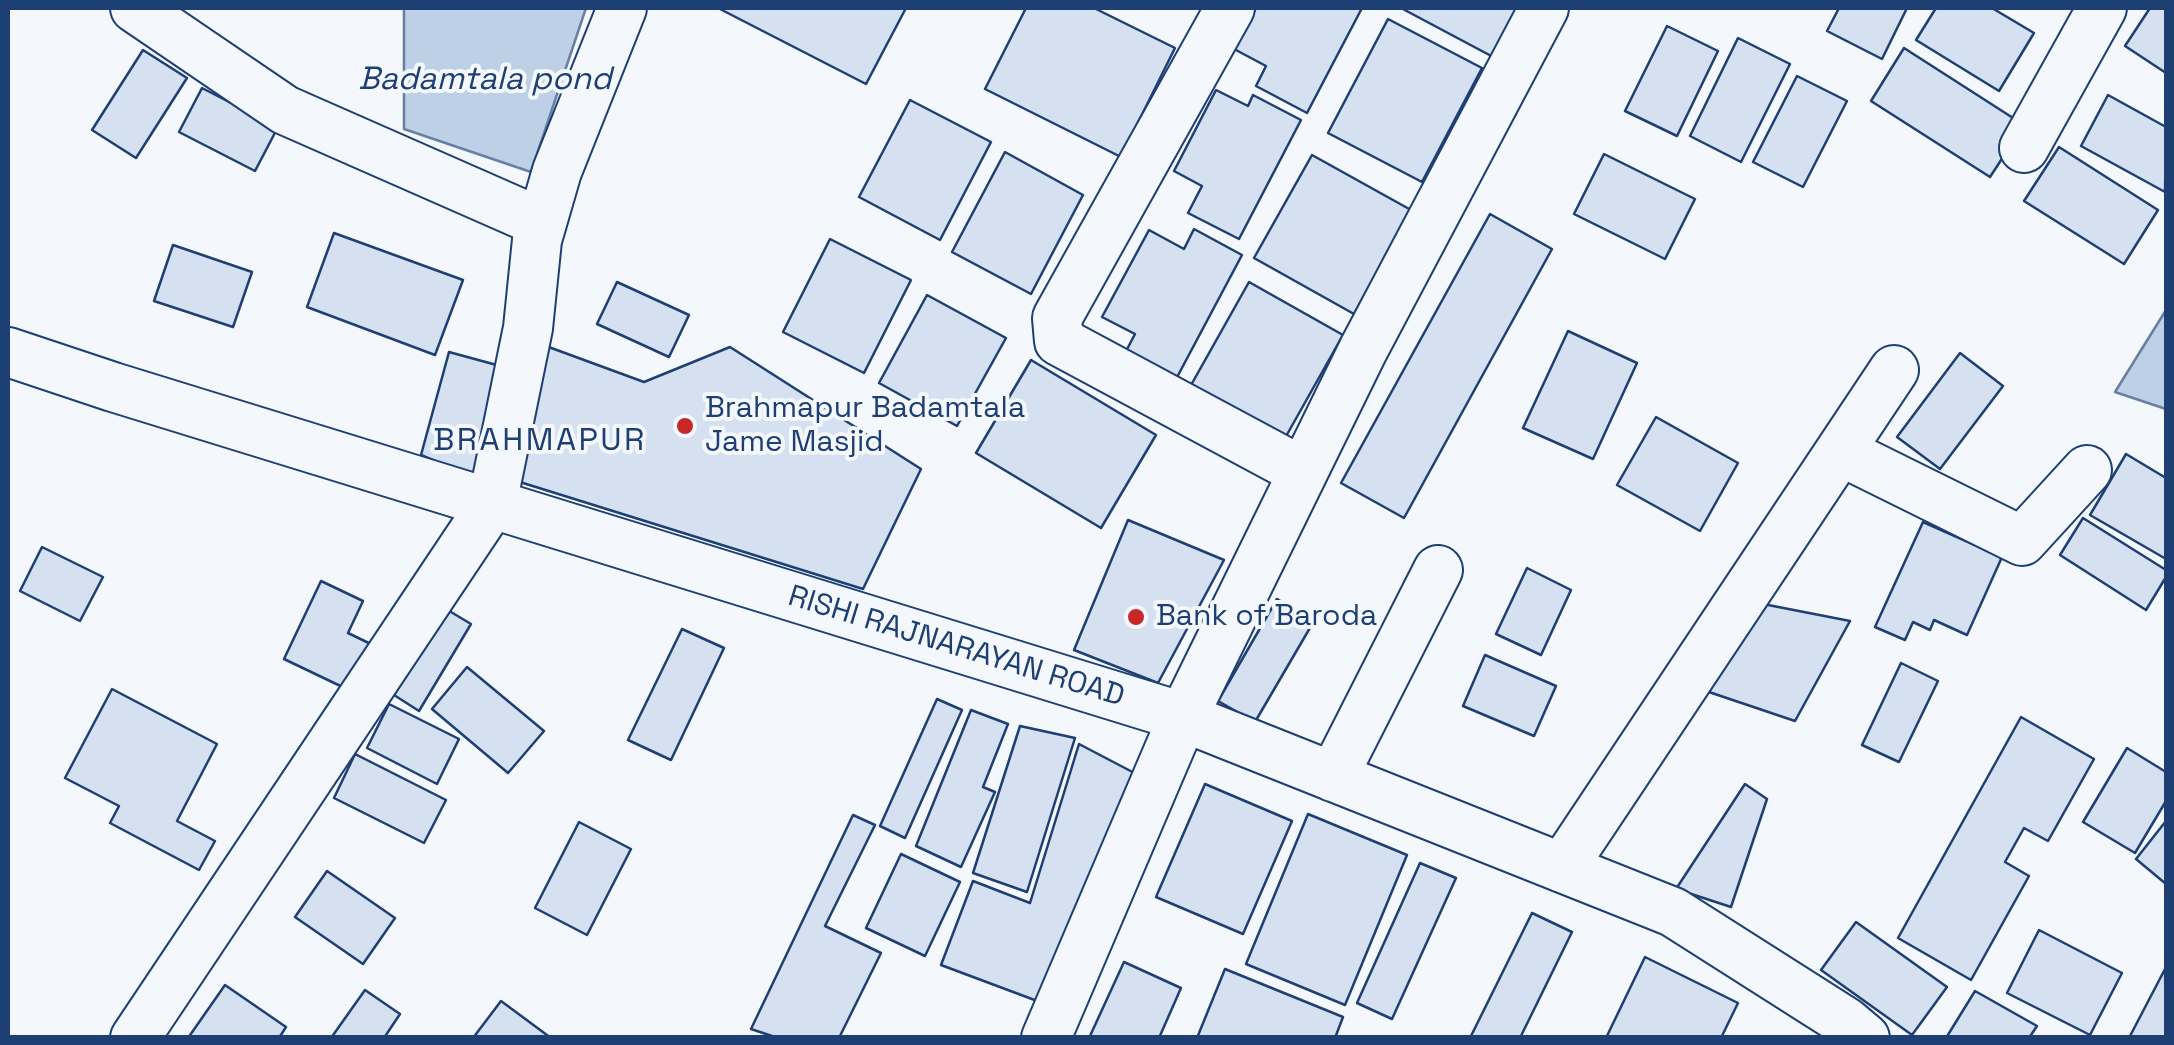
<!DOCTYPE html>
<style>
body{margin:0}
#map{position:relative;width:2174px;height:1045px;overflow:hidden;background:#f4f7fb;font-family:"Space Grotesk",sans-serif}
canvas{display:block}
.frame{position:absolute;inset:0;border:10px solid #1d3f73;pointer-events:none}
</style>
<div id="map">
<canvas width="2174" height="1045"></canvas>
<div class="frame"></div>
</div>
<script>
const context = document.querySelector('canvas').getContext('2d');
context.lineJoin = 'round';
function paint(path, color) {
  context.fillStyle = color;
  context.fill(path, 'evenodd');
}
function trace(path, color, width, dash) {
  context.strokeStyle = color;
  context.lineWidth = width;
  context.lineCap = dash ? 'butt' : 'round';
  context.setLineDash(dash || []);
  context.stroke(path);
}
function write(font, color, halo, rows, align = 'center') {
  context.font = font + ' "Space Grotesk",sans-serif';
  context.lineWidth = 8;
  context.setLineDash([]);
  context.textBaseline = 'middle';
  context.strokeStyle = halo;
  context.fillStyle = color;
  for (const [text, x, y, turn = 0] of rows) {
    context.save();
    context.translate(x, y);
    context.rotate((+turn || 0) * Math.PI / 180);
    context.textAlign = isNaN(turn) ? turn : align;
    if (halo) context.strokeText(text, 0, 0);
    context.fillText(text, 0, 0);
    context.restore();
  }
}
const water = new Path2D(`
 M 404,8 L 586,8 L 531,172 L 404,129 Z
 M 2166,310 L 2166,409 L 2115,392 Z`);
paint(water, '#bed0e5');
trace(water, '#687fa3', 2.5);
const building = new Path2D(`
 M 718,8 L 906,8 L 866,84 Z
 M 1026,8 L 1094,8 L 1175,48 L 1121,157 L 985,89 Z
 M 1256,8 L 1362,8 L 1307,113 L 1256,86 L 1266,66 L 1234,49 Z
 M 1401,8 L 1522,8 L 1495,58 Z
 M 1839,8 L 1907,8 L 1882,59 L 1827,31 Z
 M 1936,8 L 1992,8 L 2034,33 L 1999,91 L 1916,40 Z
 M 2150,8 L 2166,8 L 2166,73 L 2125,46 Z
 M 1388,19 L 1482,68 L 1422,182 L 1328,133 Z
 M 1667,26 L 1718,51 L 1677,136 L 1625,111 Z
 M 1738,38 L 1790,64 L 1741,162 L 1690,136 Z
 M 1904,48 L 2024,125 L 1990,177 L 1871,101 Z
 M 143,50 L 187,78 L 136,158 L 92,130 Z
 M 1797,76 L 1847,101 L 1803,187 L 1753,162 Z
 M 202,88 L 278,127 L 255,171 L 179,132 Z
 M 1216,90 L 1248,106 L 1253,95 L 1301,120 L 1239,239 L 1188,213 L 1202,186 L 1174,171 Z
 M 2108,95 L 2166,127 L 2165,192 L 2081,146 Z
 M 910,100 L 991,142 L 940,240 L 859,197 Z
 M 2059,147 L 2158,210 L 2124,264 L 2024,201 Z
 M 1005,152 L 1083,195 L 1031,294 L 952,252 Z
 M 1604,154 L 1695,199 L 1665,259 L 1574,214 Z
 M 1312,155 L 1411,210 L 1354,314 L 1254,258 Z
 M 1490,214 L 1552,249 L 1404,518 L 1341,483 Z
 M 1194,229 L 1242,255 L 1175,381 L 1124,355 L 1135,334 L 1102,317 L 1149,230 L 1184,249 Z
 M 334,233 L 463,280 L 435,355 L 307,307 Z
 M 830,239 L 911,280 L 864,373 L 783,332 Z
 M 173,245 L 252,272 L 233,327 L 154,301 Z
 M 617,282 L 689,315 L 669,357 L 597,324 Z
 M 1249,282 L 1343,335 L 1280,447 L 1186,394 Z
 M 927,295 L 1006,338 L 957,426 L 879,383 Z
 M 1568,331 L 1637,363 L 1593,459 L 1523,428 Z
 M 535,342 L 644,382 L 730,347 L 921,469 L 863,589 L 507,478 Z
 M 449,352 L 504,367 L 475,478 L 421,455 Z
 M 1960,353 L 2003,386 L 1940,469 L 1897,437 Z
 M 1031,360 L 1156,435 L 1101,528 L 976,453 Z
 M 1656,417 L 1738,463 L 1700,531 L 1617,485 Z
 M 2126,454 L 2166,478 L 2166,559 L 2090,515 Z
 M 2083,518 L 2166,570 L 2166,577 L 2146,610 L 2060,555 Z
 M 1128,520 L 1224,560 L 1158,683 L 1074,650 Z
 M 1923,522 L 2002,557 L 1967,635 L 1934,620 L 1930,630 L 1913,622 L 1905,640 L 1875,627 Z
 M 42,547 L 103,577 L 80,621 L 20,591 Z
 M 1527,568 L 1571,590 L 1541,655 L 1496,634 Z
 M 321,581 L 363,601 L 348,633 L 375,646 L 353,692 L 284,659 Z
 M 1277,599 L 1314,621 L 1255,722 L 1218,701 Z
 M 1763,604 L 1850,621 L 1795,721 L 1703,690 Z
 M 446,609 L 471,624 L 419,711 L 394,695 Z
 M 682,629 L 724,648 L 671,760 L 628,740 Z
 M 1485,655 L 1556,686 L 1534,736 L 1463,706 Z
 M 1901,663 L 1938,681 L 1899,762 L 1862,745 Z
 M 467,667 L 544,731 L 508,773 L 432,709 Z
 M 112,689 L 217,744 L 177,821 L 215,841 L 199,870 L 110,823 L 119,806 L 65,778 Z
 M 937,699 L 962,710 L 905,838 L 880,826 Z
 M 389,704 L 459,739 L 437,784 L 367,748 Z
 M 971,710 L 1008,724 L 983,787 L 995,792 L 961,867 L 916,846 Z
 M 2021,717 L 2094,759 L 2048,841 L 2024,828 L 2005,862 L 2029,876 L 1971,980 L 1898,938 Z
 M 1020,726 L 1075,738 L 1027,892 L 973,873 Z
 M 1079,744 L 1142,777 L 1056,1008 L 941,965 L 973,881 L 1030,903 Z
 M 2127,748 L 2166,772 L 2166,801 L 2135,853 L 2083,822 Z
 M 355,754 L 446,800 L 424,843 L 334,798 Z
 M 1205,784 L 1292,821 L 1243,934 L 1156,897 Z
 M 1745,784 L 1767,799 L 1731,907 L 1676,889 Z
 M 1308,814 L 1407,855 L 1345,1005 L 1246,964 Z
 M 853,815 L 875,825 L 825,926 L 881,953 L 839,1038 L 778,1038 L 751,1029 Z
 M 2166,821 L 2166,884 L 2136,859 Z
 M 579,822 L 631,849 L 587,935 L 535,908 Z
 M 901,854 L 960,882 L 925,956 L 866,928 Z
 M 1420,863 L 1456,878 L 1392,1019 L 1357,1003 Z
 M 327,871 L 395,918 L 363,964 L 295,917 Z
 M 1532,913 L 1572,932 L 1520,1038 L 1470,1038 Z
 M 1856,922 L 1947,987 L 1912,1035 L 1821,970 Z
 M 2039,930 L 2122,973 L 2090,1035 L 2007,993 Z
 M 1645,957 L 1738,1003 L 1721,1038 L 1606,1038 Z
 M 1124,962 L 1181,988 L 1159,1038 L 1095,1038 L 1090,1036 Z
 M 1225,969 L 1343,1017 L 1335,1038 L 1197,1038 Z
 M 2165,969 L 2166,1038 L 2129,1038 Z
 M 225,985 L 286,1027 L 279,1038 L 188,1038 Z
 M 365,990 L 400,1014 L 384,1038 L 331,1038 Z
 M 1975,991 L 2037,1026 L 2029,1038 L 1946,1038 Z
 M 501,1001 L 551,1038 L 473,1038 Z`);
paint(building, '#d5e0f0');
trace(building, '#1d3f73', 2.5);
const minor = new Path2D(`
 M 135,8 L 285,110 L 542,223
 M 1230,8 L 1057,318 L 1059,341 L 1303,472
 M 2024,148 L 2102,8
 M 8,352 L 113,387 L 1183,717 L 1673,912 L 1846,1022 L 1865,1038
 M 1840,451 L 2022,541 L 2087,470
 M 1333,777 L 1438,570
 M 1562,868 L 1894,370
 M 135,1038 L 492,504 L 528,328 L 537,240 L 557,171 L 622,8
 M 1046,1038 L 1183,717 L 1363,350 L 1544,8`);
trace(minor, '#1d3f73', 52);
trace(minor, '#f4f7fb', 48);
for (const [x, y, r, color] of [
 [685,426,10,"#c62828"],
 [1136,617,10,"#c62828"]
]) {
  const dot = new Path2D();
  dot.arc(x, y, r, 0, 2 * Math.PI);
  context.fillStyle = color;
  context.fill(dot);
  trace(dot, '#f4f7fb', 4);
}
write('30px', '#1d3f73', '#f4f7fb', [
 ["Brahmapur Badamtala",705,409],
 ["Jame Masjid",705,443],
 ["Bank of Baroda",1156,617]
], 'left');
write('30px', '#1d3f73', '#f4f7fb', [
 ["RISHI RAJNARAYAN ROAD",956,647,17]
]);
write('italic 32px', '#1d3f73', '#f4f7fb', [
 ["Badamtala pond",485,80]
]);
context.letterSpacing = '2.5px';
write('32px', '#1d3f73', '#f4f7fb', [
 ["BRAHMAPUR",540,441]
]);
context.letterSpacing = '0px';
</script>
